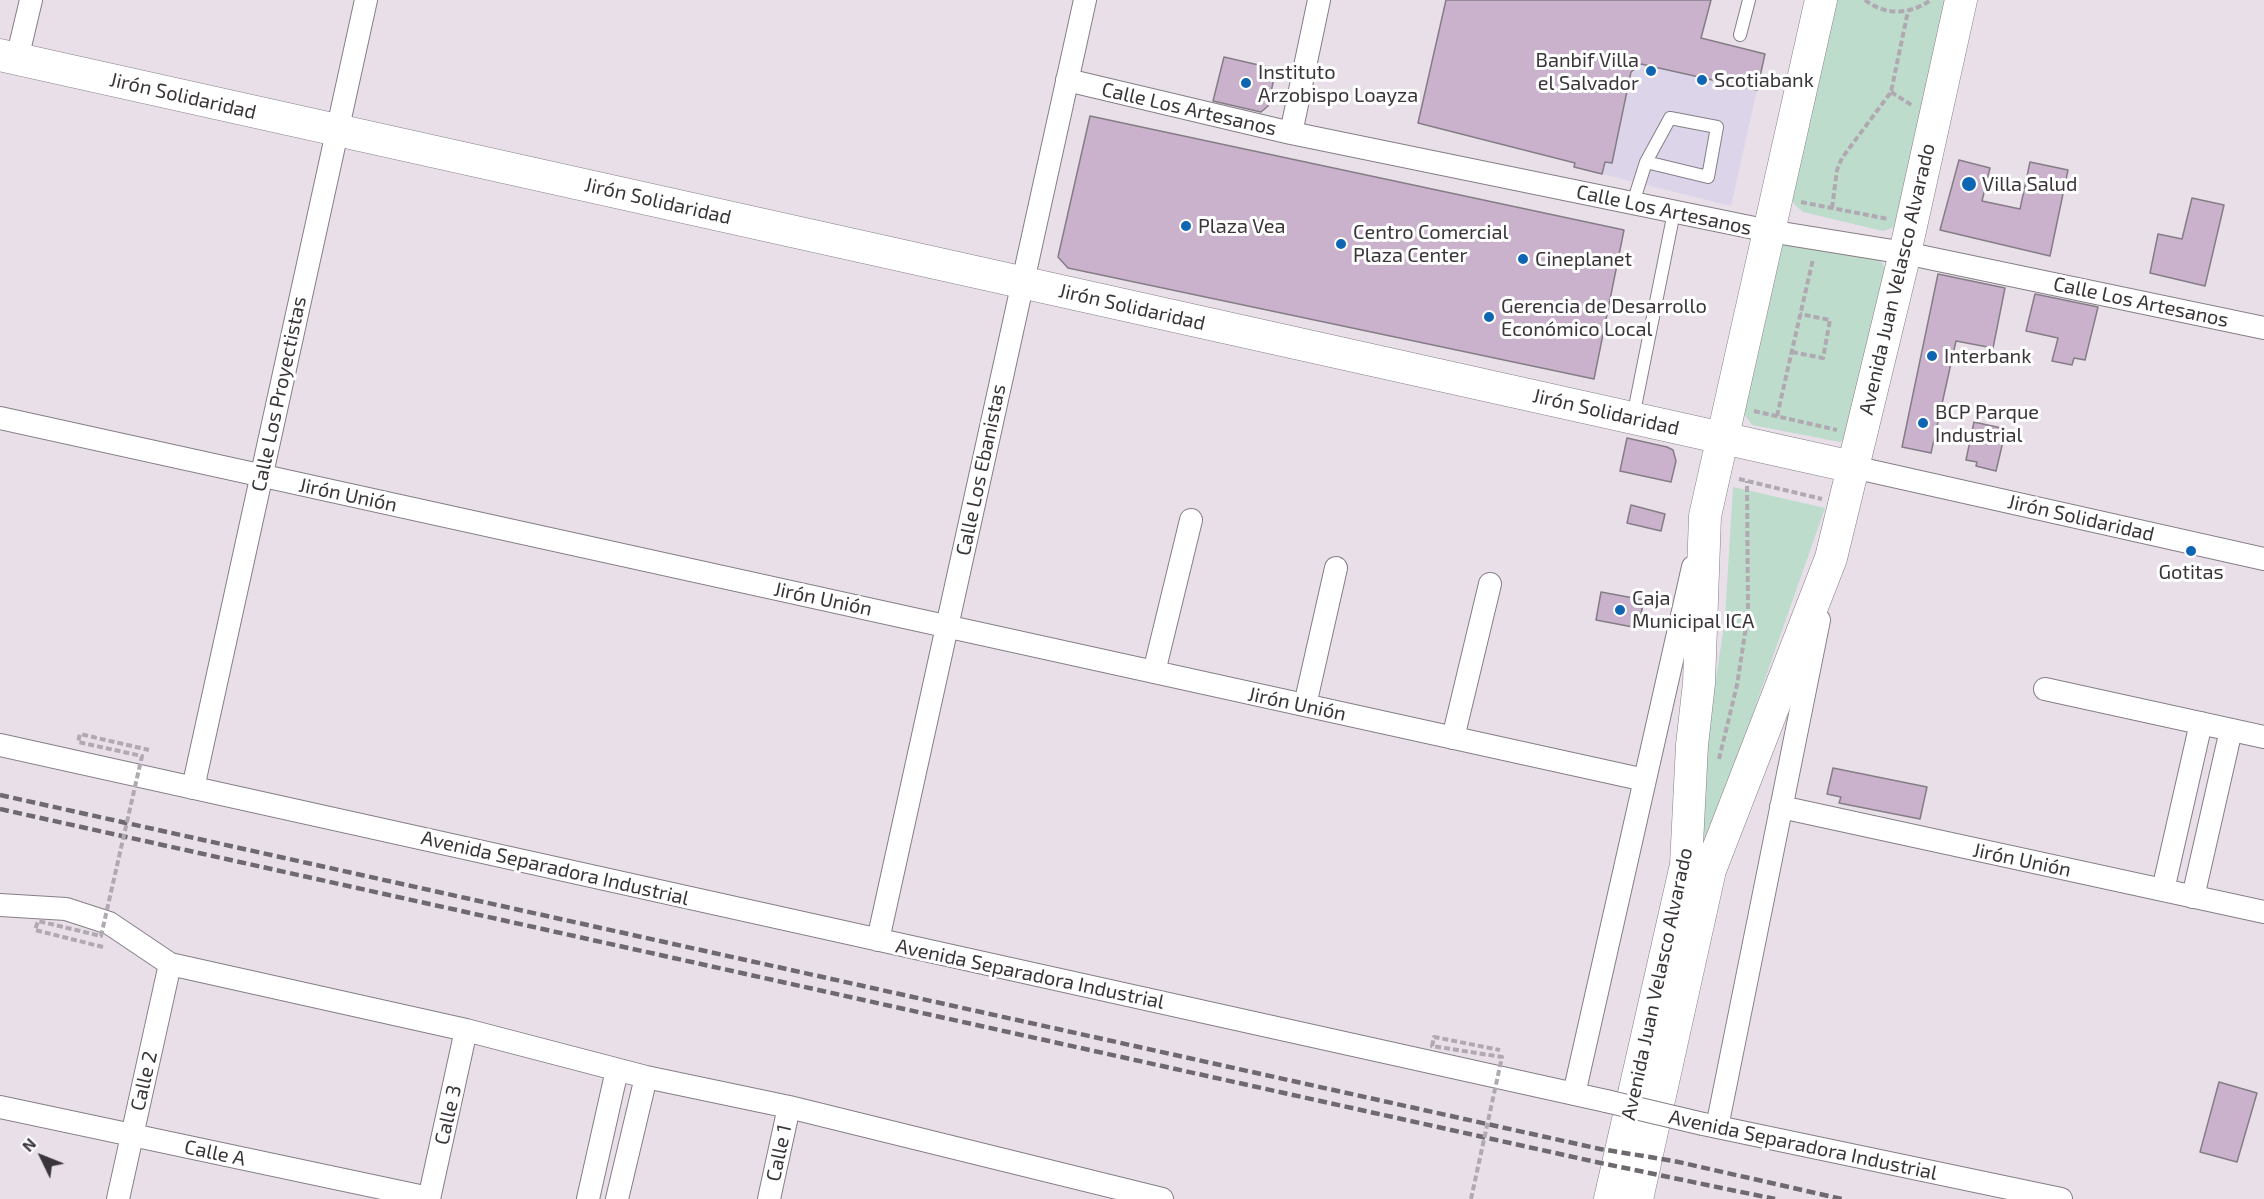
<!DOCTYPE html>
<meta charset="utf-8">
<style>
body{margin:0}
#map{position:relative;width:2264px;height:1199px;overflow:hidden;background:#e8dfe9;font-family:"Exo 2",sans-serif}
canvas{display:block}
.north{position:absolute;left:12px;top:1127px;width:60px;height:60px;-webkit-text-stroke:4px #fff;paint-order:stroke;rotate:313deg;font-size:16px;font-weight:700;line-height:24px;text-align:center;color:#393539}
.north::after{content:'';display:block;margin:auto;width:21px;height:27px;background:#393539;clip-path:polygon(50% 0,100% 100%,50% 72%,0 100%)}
</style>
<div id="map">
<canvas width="2264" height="1199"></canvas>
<div class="north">N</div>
</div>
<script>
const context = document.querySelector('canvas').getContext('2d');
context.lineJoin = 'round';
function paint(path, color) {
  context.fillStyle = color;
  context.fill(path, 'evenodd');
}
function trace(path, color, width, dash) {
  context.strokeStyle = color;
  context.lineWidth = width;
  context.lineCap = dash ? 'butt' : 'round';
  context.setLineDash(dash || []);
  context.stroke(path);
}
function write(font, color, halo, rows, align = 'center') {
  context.font = font + ' "Exo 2",sans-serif';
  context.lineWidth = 6;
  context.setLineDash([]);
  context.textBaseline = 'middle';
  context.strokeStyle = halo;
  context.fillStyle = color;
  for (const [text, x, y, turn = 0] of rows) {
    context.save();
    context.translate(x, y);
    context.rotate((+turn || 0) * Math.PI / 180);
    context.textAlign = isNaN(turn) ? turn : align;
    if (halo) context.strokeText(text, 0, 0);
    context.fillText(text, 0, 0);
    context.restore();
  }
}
paint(new Path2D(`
 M 1603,14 L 1765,54 L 1731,206 L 1574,167 Z`), '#dcd5ea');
paint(new Path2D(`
 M 1832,0 L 1951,0 L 1895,227 L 1883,231 L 1803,212 L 1794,204 L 1790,191 Z
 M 1784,241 L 1880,259 L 1888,276 L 1850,435 L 1840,442 L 1752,425 L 1742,411 L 1774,254 Z
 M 1733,487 L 1825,508 L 1692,887 L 1705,754 L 1725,618 Z`), '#bddccb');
const building = new Path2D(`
 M 1446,0 L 1711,0 L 1701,38 L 1765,54 L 1757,90 L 1641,64 L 1631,72 L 1612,163 L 1605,162 L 1602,174 L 1574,167 L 1575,163 L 1418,123 Z
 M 1224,57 L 1276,69 L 1268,106 L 1261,112 L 1213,101 Z
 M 1090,116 L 1624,230 L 1594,379 L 1068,268 L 1058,257 Z
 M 1959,160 L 1990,168 L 1982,201 L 2020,209 L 2030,162 L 2068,170 L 2050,256 L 1940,230 Z
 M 2192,198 L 2224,205 L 2205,286 L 2150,273 L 2158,234 L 2182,239 Z
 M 1938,274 L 2005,288 L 1993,348 L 1956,341 L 1931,453 L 1902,447 Z
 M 2035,294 L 2098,307 L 2085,360 L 2074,358 L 2072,365 L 2052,361 L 2058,338 L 2026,331 Z
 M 1974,422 L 2006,429 L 1996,471 L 1976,466 L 1977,462 L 1966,460 Z
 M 1627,438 L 1667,447 L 1673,450 L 1676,461 L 1671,482 L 1620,471 Z
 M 1631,505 L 1665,514 L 1661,531 L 1627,523 Z
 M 1601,592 L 1644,600 L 1638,628 L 1596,620 Z
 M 1833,768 L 1927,787 L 1920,819 L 1839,803 L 1841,797 L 1827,794 Z
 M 2219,1082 L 2257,1093 L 2237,1162 L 2200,1152 Z`);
paint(building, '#cab2cd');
trace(building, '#857d86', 1.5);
const lane = new Path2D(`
 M 1740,35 L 1749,0
 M 1633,203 L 1646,162 L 1670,118 L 1717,127 L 1708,177 L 1646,162
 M 1633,417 L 1674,212`);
const street = new Path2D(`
 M 17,59 L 31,0
 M 1067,80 L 1291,133 L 1769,231 L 1905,253 L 2264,328
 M 1291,133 L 1319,0
 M 0,418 L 1645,780
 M 1853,467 L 2264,559
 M 1154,672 L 1191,520
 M 2045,689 L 2264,737
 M 1305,705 L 1336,568
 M 1453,738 L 1490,584
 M 0,745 L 1606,1101
 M 193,788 L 366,0
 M 1781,807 L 2264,912
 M 2163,890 L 2201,723
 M 2193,897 L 2231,730
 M 0,905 L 66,909 L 109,923 L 170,964 L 466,1030 L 646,1077 L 789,1107 L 1162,1199
 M 878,940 L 1085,0
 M 1574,1094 L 1693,567
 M 0,1107 L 429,1198
 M 1703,1124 L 2061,1199
 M 1717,1127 L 1819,620
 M 118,1199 L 170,964
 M 429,1199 L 466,1030
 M 588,1199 L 617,1070
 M 617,1199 L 646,1077
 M 769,1199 L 789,1107`);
const secondary = new Path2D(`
 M 0,55 L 1853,467
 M 1610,1199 L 1686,865 L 1692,745 L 1699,683 L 1705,516 L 1821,0
 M 1637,1199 L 1710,870 L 1831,558 L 1905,253 L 1961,0`);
trace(lane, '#867e87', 14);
trace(street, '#867e87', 24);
trace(secondary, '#867e87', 33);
trace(new Path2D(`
 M 1865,0 C 1886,16 1909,15 1931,0
 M 1891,92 L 1913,106
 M 1801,202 L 1888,219
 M 1832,208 L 1837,170 L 1842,158 L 1891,92 L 1908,11
 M 1792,352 L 1823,358 L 1830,320 L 1800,314
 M 1754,411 L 1837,430
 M 1777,416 L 1813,259
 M 1739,479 L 1822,499
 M 1719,759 L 1737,685 L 1748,614 L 1747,481`), '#b0a9b1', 4, [6, 3]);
trace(lane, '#fff', 12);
trace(street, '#fff', 22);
trace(secondary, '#fff', 32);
trace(new Path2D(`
 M 0,795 L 1600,1149 L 1674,1161 L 1842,1199
 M 0,809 L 1596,1162 L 1775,1199`), '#6e696f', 4.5, [9, 4.5]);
const streetBridge = new Path2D(`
 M 1606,1101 L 1703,1124`);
trace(streetBridge, '#867e87', 24, []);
trace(new Path2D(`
 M 103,947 L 35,930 L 38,921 L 101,936 L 142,756 L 78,742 L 80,734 L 149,750
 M 1471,1199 L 1502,1057 L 1432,1046 L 1434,1037 L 1500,1050`), '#b0a9b1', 4, [6, 3]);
trace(streetBridge, '#fff', 22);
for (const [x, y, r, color] of [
 [1651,71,6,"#0e65b2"],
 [1702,80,6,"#0e65b2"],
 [1246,83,6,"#0e65b2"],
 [1969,184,8,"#0e65b2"],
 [1186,226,6,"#0e65b2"],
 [1341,244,6,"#0e65b2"],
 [1523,259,6,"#0e65b2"],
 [1489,317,6,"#0e65b2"],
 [1932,356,6,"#0e65b2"],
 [1923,423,6,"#0e65b2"],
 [2191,551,6,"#0e65b2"],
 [1620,610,6,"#0e65b2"]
]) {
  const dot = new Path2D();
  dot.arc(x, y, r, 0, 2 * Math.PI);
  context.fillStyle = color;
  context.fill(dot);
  trace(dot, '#fff', 2);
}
write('20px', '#393539', '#fff', [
 ["Banbif Villa",1639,60,"right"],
 ["el Salvador",1639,83,"right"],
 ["Instituto",1258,72],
 ["Arzobispo Loayza",1258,95],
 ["Scotiabank",1714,80],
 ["Villa Salud",1982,184],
 ["Plaza Vea",1198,226],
 ["Centro Comercial",1353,232],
 ["Plaza Center",1353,255],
 ["Cineplanet",1535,259],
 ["Gerencia de Desarrollo",1501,306],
 ["Económico Local",1501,329],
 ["Interbank",1944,356],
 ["BCP Parque",1935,412],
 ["Industrial",1935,435],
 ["Gotitas",2191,572,"center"],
 ["Caja",1632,598],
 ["Municipal ICA",1632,621]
], 'left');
write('20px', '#393539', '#fff', [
 ["Jirón Solidaridad",183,96,13],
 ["Calle Los Artesanos",1189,109,13],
 ["Jirón Solidaridad",658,201,13],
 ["Calle Los Artesanos",1664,210,12],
 ["Avenida Juan Velasco Alvarado",1897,279,-77],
 ["Calle Los Artesanos",2141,302,12],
 ["Jirón Solidaridad",1132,307,13],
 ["Calle Los Proyectistas",279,394,-78],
 ["Jirón Solidaridad",1606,412,13],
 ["Calle Los Ebanistas",981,470,-78],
 ["Jirón Unión",348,495,12],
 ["Jirón Solidaridad",2081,518,13],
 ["Jirón Unión",823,599,12],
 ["Jirón Unión",1297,704,12],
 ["Jirón Unión",2022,860,12],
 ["Avenida Separadora Industrial",555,868,13],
 ["Avenida Separadora Industrial",1030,974,12],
 ["Avenida Juan Velasco Alvarado",1657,984,-78],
 ["Calle 2",144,1081,-77],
 ["Calle 3",448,1115,-77],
 ["Avenida Separadora Industrial",1803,1145,12],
 ["Calle A",215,1153,12],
 ["Calle 1",779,1153,-78]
]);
</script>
